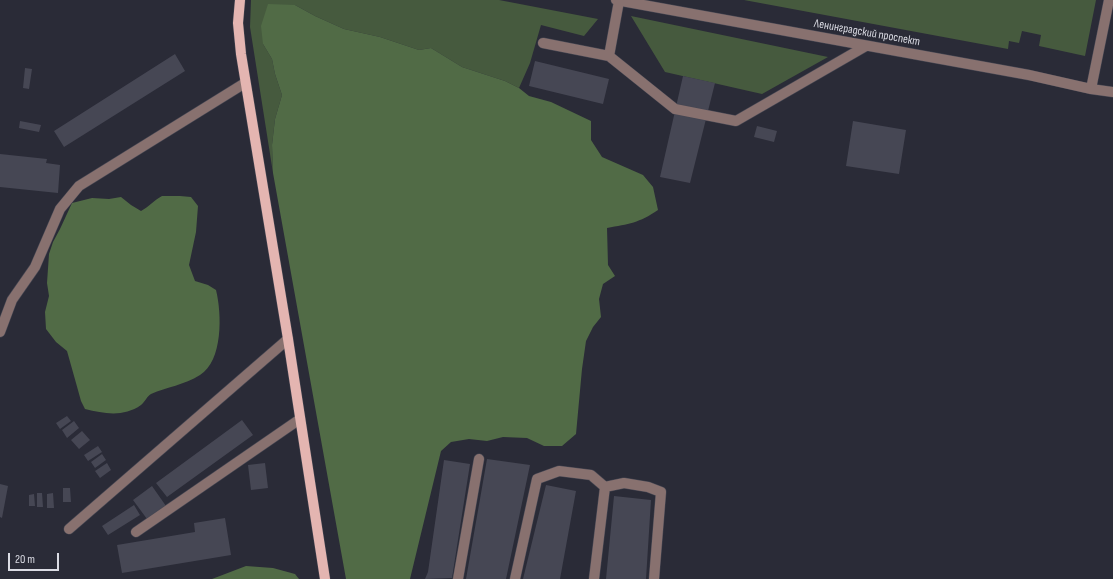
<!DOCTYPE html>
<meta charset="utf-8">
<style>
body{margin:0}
#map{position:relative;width:1113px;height:579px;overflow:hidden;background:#2a2b37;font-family:"Sofia Sans Condensed",sans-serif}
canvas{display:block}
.scale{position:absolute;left:8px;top:553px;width:51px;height:18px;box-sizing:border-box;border:2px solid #dbdce4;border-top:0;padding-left:5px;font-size:12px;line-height:14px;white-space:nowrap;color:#dbdce4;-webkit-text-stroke:3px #2a2b37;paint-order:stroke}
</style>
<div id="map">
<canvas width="1113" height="579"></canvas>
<div class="scale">20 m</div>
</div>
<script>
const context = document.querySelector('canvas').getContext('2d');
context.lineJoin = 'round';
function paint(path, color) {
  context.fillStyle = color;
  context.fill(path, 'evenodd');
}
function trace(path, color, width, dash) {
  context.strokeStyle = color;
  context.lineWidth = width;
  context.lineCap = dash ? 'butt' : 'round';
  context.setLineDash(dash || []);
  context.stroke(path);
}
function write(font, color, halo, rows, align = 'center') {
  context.font = font + ' "Sofia Sans Condensed",sans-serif';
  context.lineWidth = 3;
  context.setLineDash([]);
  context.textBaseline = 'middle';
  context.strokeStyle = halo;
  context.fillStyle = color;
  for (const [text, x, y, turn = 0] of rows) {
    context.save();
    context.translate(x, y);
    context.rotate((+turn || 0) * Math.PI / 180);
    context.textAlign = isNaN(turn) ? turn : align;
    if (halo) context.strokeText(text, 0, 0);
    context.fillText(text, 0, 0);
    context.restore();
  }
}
paint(new Path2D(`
 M 251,0 L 499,0 L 598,19 L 584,36 L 541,25 L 530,63 L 519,88 L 505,81 L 462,67 L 431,48 L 419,50 L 380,37 L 344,29 L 315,16 L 295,5 L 263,44 L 272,59 L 275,74 L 282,95 L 275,119 L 272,145 L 273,173 L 250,27 Z
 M 744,0 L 1096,0 L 1085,56 L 1039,46 L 1041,35 L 1022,31 L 1019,43 L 1009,41 L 1008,49 Z
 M 631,16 L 828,57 L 762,94 L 665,72 Z`), '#465a3e');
paint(new Path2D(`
 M 268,4 L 295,5 L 315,16 L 344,29 L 380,37 L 419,50 L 431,48 L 462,67 L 505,81 L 519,88 L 529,96 L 551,102 L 591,121 L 591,140 L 602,157 L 643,175 L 653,187 L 658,210 C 639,223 629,224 607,228 L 608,265 L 615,276 L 603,284 L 599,299 L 601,317 L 593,327 L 586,341 L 582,369 L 576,434 L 562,446 L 544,446 L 527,438 L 503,437 L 487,441 L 469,439 L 451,442 L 441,451 L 410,579 L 346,579 L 273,173 L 272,145 L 275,119 L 282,95 L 275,74 L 272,59 L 263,44 L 261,26 Z
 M 162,196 L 180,196 L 191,197 L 198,206 L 196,232 L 189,265 L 195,281 L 208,285 L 216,290 C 222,314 223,361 200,375 C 184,385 167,387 151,394 C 147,396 145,402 141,405 C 124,417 105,414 85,409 L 81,401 L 76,383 L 67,351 L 56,342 L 46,329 L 45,312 L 49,296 L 47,283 L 49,254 L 53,242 L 60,229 L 72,203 L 92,198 L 109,199 L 121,197 L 131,205 L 141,211 C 149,207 154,200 162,196 Z
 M 246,566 L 273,568 L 295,574 L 299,579 L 212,579 Z`), '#516b46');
paint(new Path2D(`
 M 175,54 L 185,71 L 64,147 L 54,131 Z
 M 535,61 L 609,79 L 603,104 L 529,86 Z
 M 25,68 L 32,69 L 29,89 L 23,88 Z
 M 683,76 L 715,83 L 690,183 L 660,177 Z
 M 20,121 L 41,125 L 39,132 L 19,128 Z
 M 853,121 L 906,130 L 899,174 L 846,166 Z
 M 757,126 L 777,131 L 774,142 L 754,137 Z
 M 0,154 L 47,159 L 46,163 L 60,165 L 58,193 L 0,187 Z
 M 67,416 L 71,421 L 60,429 L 56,423 Z
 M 242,420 L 253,435 L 167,497 L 156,483 Z
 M 74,421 L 79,428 L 67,438 L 62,430 Z
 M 82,431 L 90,440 L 79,449 L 71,440 Z
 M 98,446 L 102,452 L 88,461 L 84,455 Z
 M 102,454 L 106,460 L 95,468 L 91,462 Z
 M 487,459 L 530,465 L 506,579 L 466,579 Z
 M 444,460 L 470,464 L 452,578 L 425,579 L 428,572 Z
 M 107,463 L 111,470 L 100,478 L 95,471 Z
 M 265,463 L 268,488 L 251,490 L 248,465 Z
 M 0,484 L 8,486 L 2,518 L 0,517 Z
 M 546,485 L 576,491 L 560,579 L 523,579 Z
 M 152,486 L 166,506 L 147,519 L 133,500 Z
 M 63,488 L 70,488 L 71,502 L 63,502 Z
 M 37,493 L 42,493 L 43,507 L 37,507 Z
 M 53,493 L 54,508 L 47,508 L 47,494 Z
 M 34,494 L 35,506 L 29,506 L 29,495 Z
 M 614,496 L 651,500 L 646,579 L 606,579 Z
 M 134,505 L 140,515 L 108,535 L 102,526 Z
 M 225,518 L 231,555 L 122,573 L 117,545 L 195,532 L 194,523 Z`), '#464754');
const minor = new Path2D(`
 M 616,0 L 1029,75 L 1091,89 L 1113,92
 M 543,43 L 609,56 L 675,109 L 736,121 L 866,46
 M 609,56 L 619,1
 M 1091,89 L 1109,0
 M 0,332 L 12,300 L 35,267 L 60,209 L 79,186 L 245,83
 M 605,487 L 624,483 L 648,487 L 661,492 L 654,579
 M 69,529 L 288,339
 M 136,532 L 300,419
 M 458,579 L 479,459
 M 515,579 L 537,479 L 559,471 L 591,475 L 605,487 L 594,579`);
const major = new Path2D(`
 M 240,0 L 238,23 L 241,54 L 288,339 L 325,579`);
trace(minor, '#464753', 11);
trace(major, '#464753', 11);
trace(minor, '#88716f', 10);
trace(major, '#e4b5b1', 10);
write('12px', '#dbdce4', '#2a2b37', [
 ["Ленинградский проспект",867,33,10]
]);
</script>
